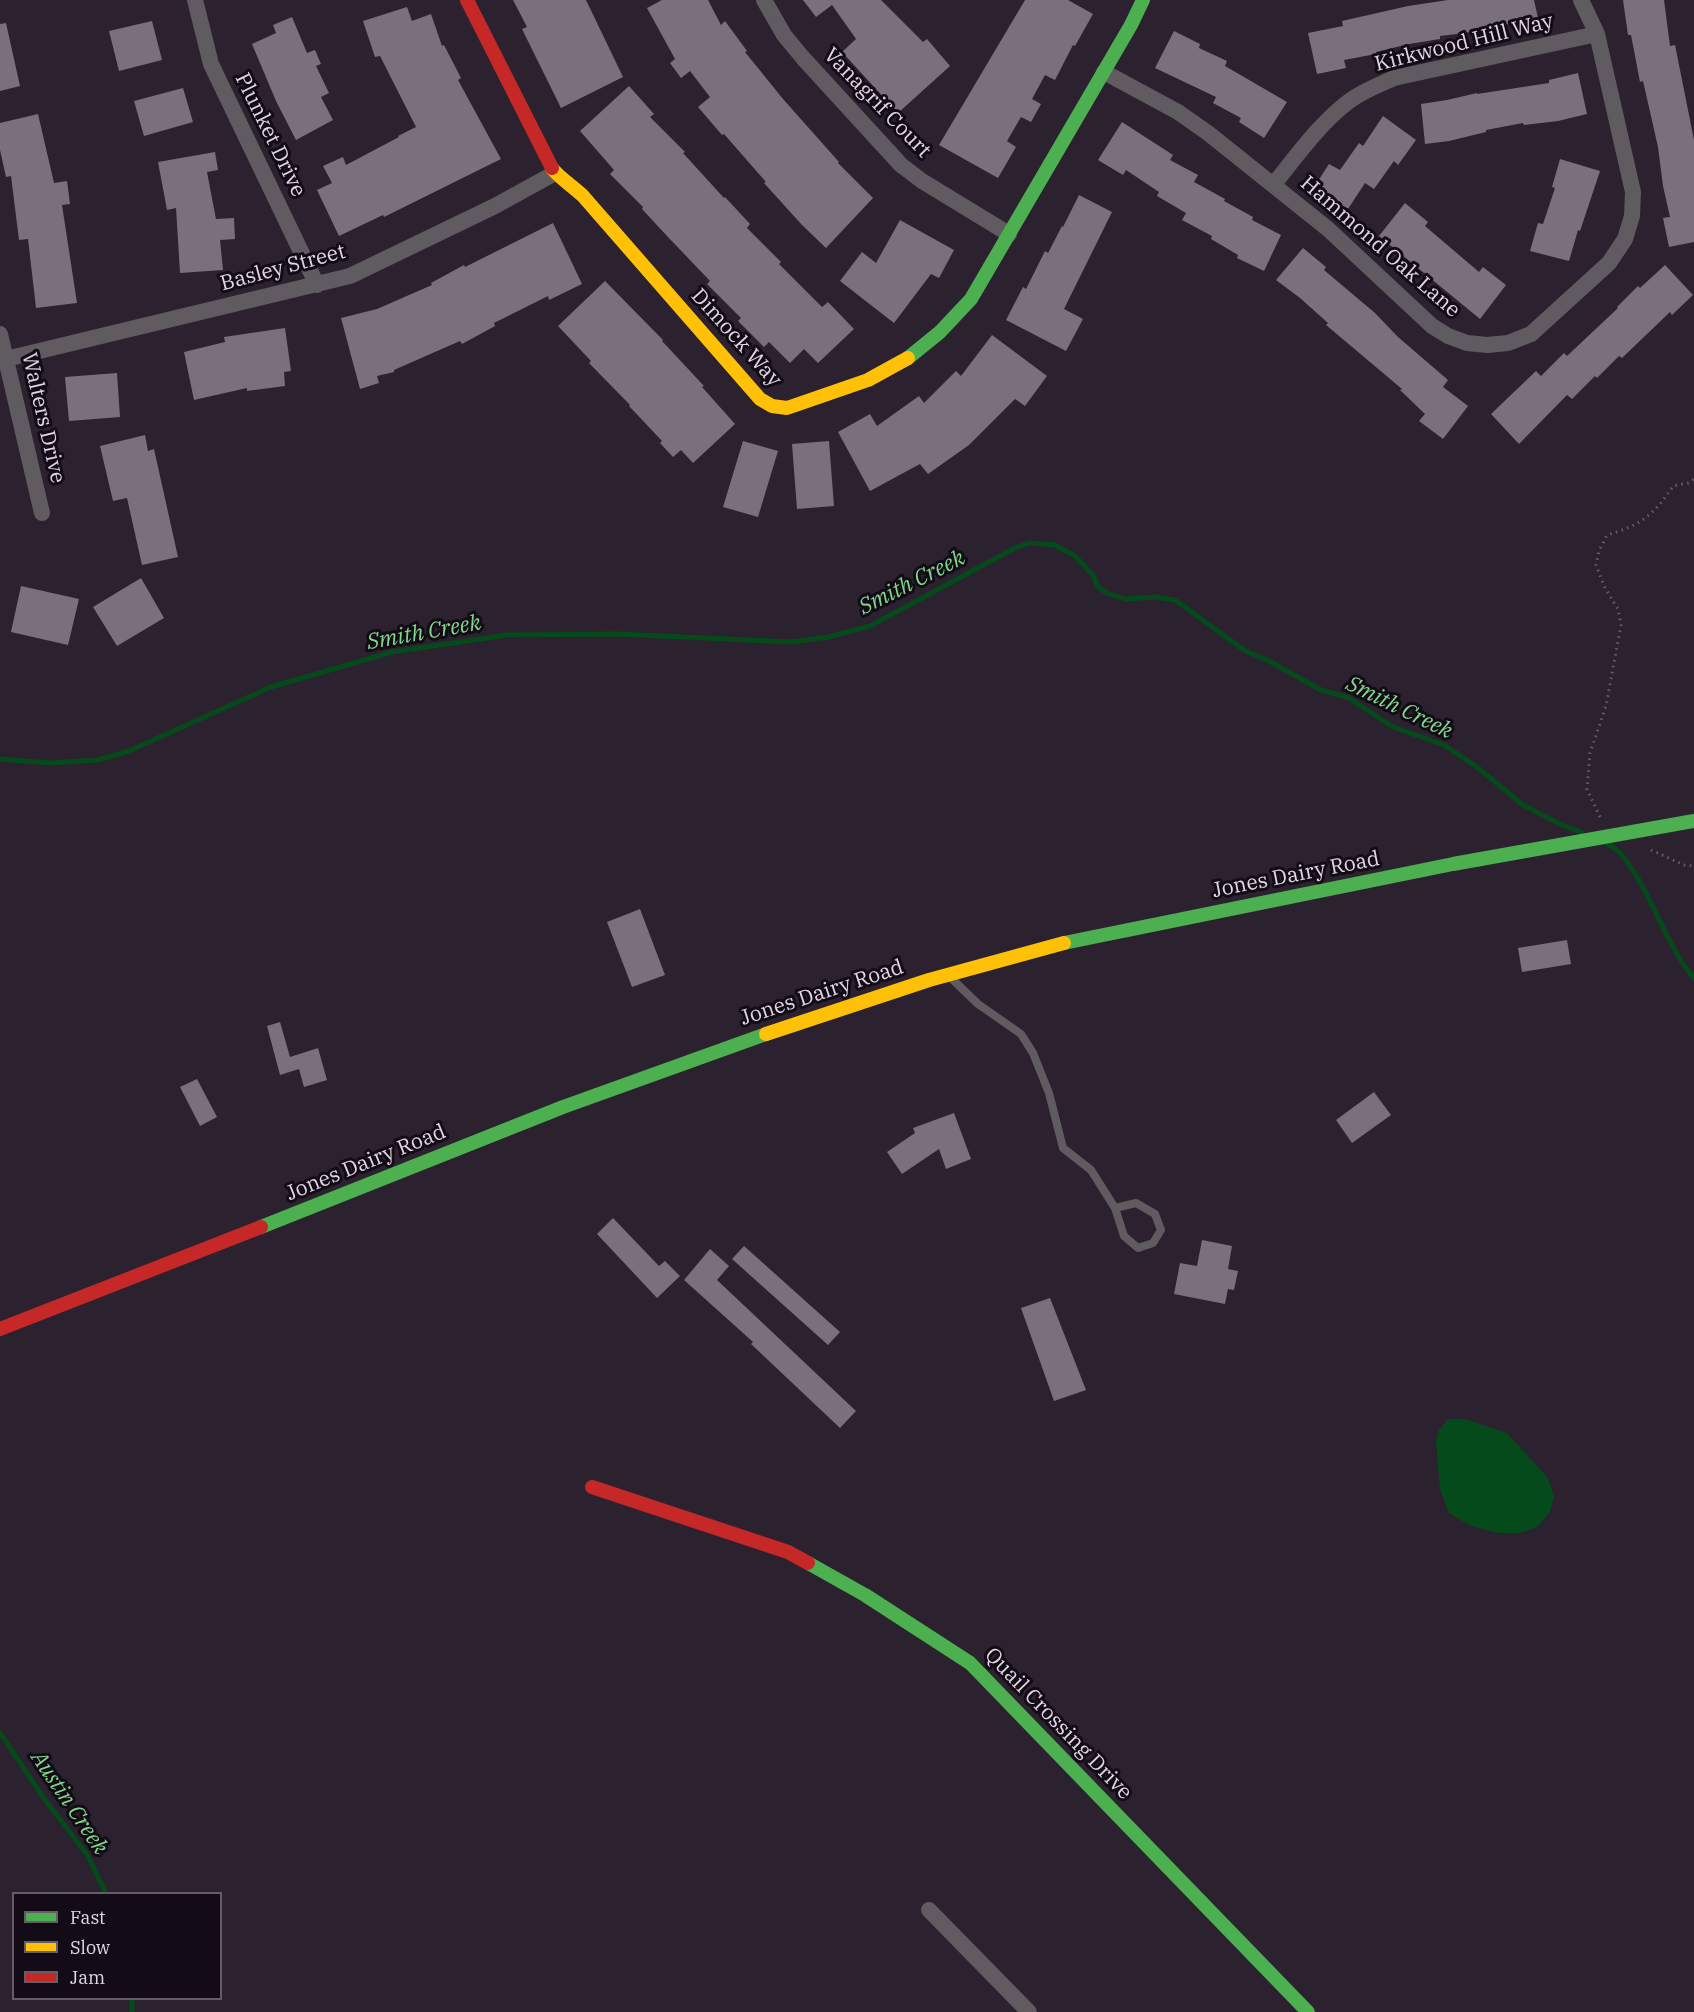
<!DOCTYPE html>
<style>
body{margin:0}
#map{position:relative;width:1694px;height:2012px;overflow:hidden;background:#2c222f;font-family:"IBM Plex Serif",serif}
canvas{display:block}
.legend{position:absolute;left:12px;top:1892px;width:210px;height:108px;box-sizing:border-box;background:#130b15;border:2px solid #665c68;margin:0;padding:8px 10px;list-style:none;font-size:18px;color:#e2d5e4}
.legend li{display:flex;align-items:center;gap:12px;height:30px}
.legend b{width:30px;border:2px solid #665c68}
</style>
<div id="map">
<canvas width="1694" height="2012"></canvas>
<ul class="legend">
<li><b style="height:8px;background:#4caf50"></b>Fast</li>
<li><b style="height:8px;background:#ffc107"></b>Slow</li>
<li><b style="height:8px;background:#c62828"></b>Jam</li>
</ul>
</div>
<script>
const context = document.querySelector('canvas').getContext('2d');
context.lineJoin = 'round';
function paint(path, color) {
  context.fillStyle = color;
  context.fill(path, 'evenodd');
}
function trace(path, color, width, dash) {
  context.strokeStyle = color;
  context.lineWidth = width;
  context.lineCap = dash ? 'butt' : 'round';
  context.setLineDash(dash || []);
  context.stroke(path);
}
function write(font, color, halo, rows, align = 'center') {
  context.font = font + ' "IBM Plex Serif",serif';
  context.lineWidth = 6;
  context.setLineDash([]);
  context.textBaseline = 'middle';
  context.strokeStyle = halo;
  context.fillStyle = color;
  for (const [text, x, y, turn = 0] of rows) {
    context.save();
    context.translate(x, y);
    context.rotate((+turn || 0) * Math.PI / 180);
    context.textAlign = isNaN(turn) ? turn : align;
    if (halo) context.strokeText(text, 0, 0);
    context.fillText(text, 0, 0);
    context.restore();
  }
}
paint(new Path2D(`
 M 1448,1419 L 1465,1419 L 1507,1433 L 1548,1478 L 1554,1497 L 1550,1512 L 1537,1527 L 1520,1533 L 1498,1533 L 1471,1526 L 1449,1513 L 1440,1489 L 1436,1442 L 1439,1430 Z`), '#054a1a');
trace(new Path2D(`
 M 0,759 L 49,763 L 98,760 L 129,751 L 271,687 L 392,652 L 507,635 L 619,634 L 791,642 L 828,637 L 870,626 L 1015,548 L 1029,543 L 1055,545 L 1075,556 L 1093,575 L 1098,587 L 1107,593 L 1125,599 L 1156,597 L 1175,600 L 1244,650 L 1269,661 L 1321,690 L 1349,698 L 1393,727 L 1444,745 L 1477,767 L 1523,805 L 1562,825 L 1581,832
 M 1606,843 C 1611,846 1617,849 1621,854 C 1652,891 1663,942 1694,978
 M 0,1733 L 43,1797 L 88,1856 L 106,1894
 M 132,1998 L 132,2012`), '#054a1a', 5);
paint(new Path2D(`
 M 513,0 L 586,0 L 623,77 L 561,108 L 522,29 L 527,27 Z
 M 662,0 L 708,0 L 721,25 L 725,21 L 747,51 L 745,52 L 783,99 L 839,162 L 838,163 L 873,198 L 826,248 L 802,225 L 764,183 L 766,182 L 724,134 L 722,135 L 698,107 L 710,97 L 690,71 L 681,78 L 670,63 L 675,59 L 647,8 Z
 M 803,0 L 881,0 L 923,42 L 927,39 L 950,66 L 898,113 L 842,52 L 856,39 L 832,5 L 816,17 Z
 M 1025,0 L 1068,0 L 1093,14 L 1075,46 L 1073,45 L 1055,80 L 1045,75 L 1032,99 L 1041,104 L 1031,122 L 1021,117 L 1007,141 L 1016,147 L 998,178 L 939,145 Z
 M 1448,0 L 1534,0 L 1538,18 L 1465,33 L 1440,36 L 1440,39 L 1409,44 L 1376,52 L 1376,54 L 1344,60 L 1346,68 L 1317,74 L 1308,33 L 1343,26 L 1342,21 L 1408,6 Z
 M 1623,0 L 1664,0 L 1670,46 L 1675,45 L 1694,140 L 1694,242 L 1669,247 L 1663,218 L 1670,217 L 1663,186 L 1658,147 L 1643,81 L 1640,82 L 1631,35 L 1628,35 Z
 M 407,7 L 412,21 L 431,14 L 442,46 L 444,45 L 461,78 L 458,80 L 501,159 L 384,217 L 383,215 L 339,236 L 317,190 L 332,183 L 323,166 L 343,157 L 346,165 L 399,137 L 398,136 L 416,127 L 380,56 L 375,57 L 363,21 Z
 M 292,17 L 307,53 L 315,50 L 321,64 L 316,66 L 329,93 L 321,97 L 333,120 L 296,140 L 276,101 L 252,44 L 276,33 L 273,25 Z
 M 152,21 L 162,60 L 119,71 L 109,31 Z
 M 6,23 L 20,86 L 0,91 L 0,24 Z
 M 1174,31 L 1200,44 L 1199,48 L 1227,61 L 1225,66 L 1287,102 L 1264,138 L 1239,122 L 1241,118 L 1213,103 L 1216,97 L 1155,68 Z
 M 1578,73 L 1587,114 L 1558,121 L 1524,125 L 1523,123 L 1486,130 L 1486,132 L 1449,141 L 1425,144 L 1421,104 L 1447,100 L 1477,93 L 1477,94 L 1549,83 L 1549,80 Z
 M 629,86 L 654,114 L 650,117 L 685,152 L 683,153 L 724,198 L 725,197 L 750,224 L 747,228 L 781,262 L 779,264 L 822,307 L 828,302 L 854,329 L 818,363 L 804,349 L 790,363 L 769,342 L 764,347 L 738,321 L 741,318 L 707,284 L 710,281 L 667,236 L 642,209 L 643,207 L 610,174 L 614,170 L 580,131 Z
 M 183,88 L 193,122 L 144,136 L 134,101 Z
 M 38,114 L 54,183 L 67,181 L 70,204 L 62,205 L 77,303 L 36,308 L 28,239 L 19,240 L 11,176 L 6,177 L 0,150 L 0,123 Z
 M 1383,116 L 1416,140 L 1398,165 L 1394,161 L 1374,189 L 1365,183 L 1348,209 L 1314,187 L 1329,164 L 1340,170 L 1359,143 L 1363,146 Z
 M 1122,122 L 1173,155 L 1170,160 L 1198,175 L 1194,182 L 1225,199 L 1224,201 L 1253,217 L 1252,220 L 1281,235 L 1264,271 L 1237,258 L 1238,255 L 1211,239 L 1212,236 L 1182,220 L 1186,213 L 1157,196 L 1159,192 L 1126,170 L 1123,175 L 1098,160 Z
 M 215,152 L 218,170 L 207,172 L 216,219 L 234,218 L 235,239 L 220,240 L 223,270 L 180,273 L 176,208 L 167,210 L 158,162 Z
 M 1560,159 L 1600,171 L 1580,231 L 1578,230 L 1569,261 L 1530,251 L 1538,223 L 1543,224 L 1555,188 L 1552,187 Z
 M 1079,195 L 1112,212 L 1064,309 L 1083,319 L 1066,351 L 1006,320 L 1023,287 L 1026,289 L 1045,251 L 1048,253 L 1062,226 L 1063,227 Z
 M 1405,203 L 1428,222 L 1425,226 L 1479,272 L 1483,267 L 1506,285 L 1480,319 L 1379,236 Z
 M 900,220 L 954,250 L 939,278 L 931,274 L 894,323 L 840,281 L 862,252 L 876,263 Z
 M 553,223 L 582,284 L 549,300 L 548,296 L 494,323 L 495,326 L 462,344 L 460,341 L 394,370 L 394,372 L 377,376 L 379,383 L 360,389 L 341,318 L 377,309 L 432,285 L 431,283 L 464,265 L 465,267 Z
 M 1303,248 L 1326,267 L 1324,270 L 1375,313 L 1398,337 L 1448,380 L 1443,387 L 1468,406 L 1443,439 L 1419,421 L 1425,414 L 1400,390 L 1402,389 L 1326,325 L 1328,323 L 1300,298 L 1276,280 Z
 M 1665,265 L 1693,295 L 1672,315 L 1670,312 L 1622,358 L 1619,356 L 1597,378 L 1595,376 L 1572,399 L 1567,395 L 1519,444 L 1491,414 L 1536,371 L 1541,376 L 1564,353 L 1567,356 L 1618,308 L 1617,307 L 1638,286 L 1640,288 Z
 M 605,281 L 663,340 L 662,341 L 704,386 L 702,387 L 735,424 L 693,463 L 681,450 L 673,457 L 660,443 L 662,441 L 629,406 L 630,405 L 589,363 L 591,361 L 558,326 Z
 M 285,328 L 291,371 L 284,372 L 285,386 L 247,391 L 247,388 L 194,400 L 184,352 L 225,342 L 224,337 Z
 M 992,335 L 1047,376 L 1025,406 L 1015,399 L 969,445 L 928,474 L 920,464 L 870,491 L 838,432 L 870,414 L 877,426 L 919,396 L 924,403 L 956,371 L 961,376 Z
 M 117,373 L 120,417 L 69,421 L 65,377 Z
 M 145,435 L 148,451 L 154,449 L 178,557 L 142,565 L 127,498 L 113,501 L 100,446 Z
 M 743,441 L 778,451 L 758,517 L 723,507 Z
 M 829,441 L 834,506 L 797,509 L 792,444 Z
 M 141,578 L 164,618 L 117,646 L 93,607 Z
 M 21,586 L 79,599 L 68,645 L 11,632 Z
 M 640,909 L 665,975 L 632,987 L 607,922 Z
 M 1567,940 L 1571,964 L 1522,972 L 1518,948 Z
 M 280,1022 L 290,1057 L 318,1048 L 327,1080 L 304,1087 L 299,1069 L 280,1075 L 267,1026 Z
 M 197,1079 L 217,1117 L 200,1126 L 180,1087 Z
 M 1374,1092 L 1391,1115 L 1352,1143 L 1336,1120 Z
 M 954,1113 L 971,1159 L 946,1169 L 939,1149 L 902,1174 L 887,1152 L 915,1133 L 913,1128 Z
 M 613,1218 L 659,1266 L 665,1261 L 680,1276 L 657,1298 L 597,1234 Z
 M 1202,1240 L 1232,1246 L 1228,1269 L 1238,1271 L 1234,1290 L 1228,1289 L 1225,1304 L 1174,1294 L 1180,1263 L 1197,1266 Z
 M 744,1246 L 840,1332 L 828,1345 L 732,1259 Z
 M 710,1249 L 729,1266 L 717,1280 L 856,1411 L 840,1428 L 751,1344 L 753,1342 L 684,1280 Z
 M 1050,1298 L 1086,1390 L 1054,1401 L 1021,1308 Z`), '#7a707c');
trace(new Path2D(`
 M 1600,817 L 1587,789 L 1590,753 L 1606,706 L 1621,625 L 1618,609 L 1605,588 L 1596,565 L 1599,551 L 1607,535 C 1641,525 1653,516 1673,486 L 1688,483 L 1694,479
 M 1651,850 L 1684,865 L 1694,866`), '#635e65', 3, [1.5, 4.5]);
trace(new Path2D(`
 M 950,977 L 978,1004 L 1021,1034 L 1033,1053 L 1049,1093 L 1063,1148 L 1091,1170 L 1115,1208 L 1124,1236 L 1138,1248 L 1153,1243 L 1161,1230 L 1155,1214 L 1136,1203 L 1115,1208`), '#605a61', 8);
trace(new Path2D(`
 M 195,0 L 211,64 L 317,285
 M 764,0 L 784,35 L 803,58 L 901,165 L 922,181 L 1009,234
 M 1104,72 L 1178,112 L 1208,133 L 1328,229 L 1432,326 L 1448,336 L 1467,343 L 1487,345 L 1508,343 L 1531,334 L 1609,263 L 1625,239 L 1632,216 L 1633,192 L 1597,34 L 1581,0
 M 1273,185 C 1296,157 1319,124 1348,102 C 1362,91 1379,85 1394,78 L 1597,34
 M 0,334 L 42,513
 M 6,359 L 350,276 L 495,206 L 555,173
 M 929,1910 L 1029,2012`), '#605a61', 16);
trace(new Path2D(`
 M 908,358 L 940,332 L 971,299 L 1131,25 L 1143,0
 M 1064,943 L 1453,864 L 1694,821
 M 261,1227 L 563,1107 L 766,1034
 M 808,1563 L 865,1595 L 970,1663 L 1308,2012`), '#4caf50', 14);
trace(new Path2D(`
 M 552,168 C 556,175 576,189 583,196 L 760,399 L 772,406 L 787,408 L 868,380 L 908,358
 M 766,1034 L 929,980 L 1064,943`), '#ffc107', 14);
trace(new Path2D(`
 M 467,0 L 552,168
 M 0,1329 L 261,1227
 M 592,1487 L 788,1552 L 808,1563`), '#c62828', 14);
write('21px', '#e2d5e4', '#130b15', [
 ["Kirkwood Hill Way",1464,43,-14],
 ["Vanagrif Court",877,103,46],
 ["Plunket Drive",270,135,64],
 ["Hammond Oak Lane",1380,247,41],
 ["Basley Street",283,268,-15],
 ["Dimock Way",736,338,48],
 ["Walters Drive",43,418,77],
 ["Jones Dairy Road",1296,875,-11],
 ["Jones Dairy Road",822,993,-18],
 ["Jones Dairy Road",366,1163,-22],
 ["Quail Crossing Drive",1058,1724,46]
]);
write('italic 22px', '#80d98b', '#130b15', [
 ["Smith Creek",912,583,-27],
 ["Smith Creek",424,633,-10],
 ["Smith Creek",1399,708,26],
 ["Austin Creek",69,1803,56]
]);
</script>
